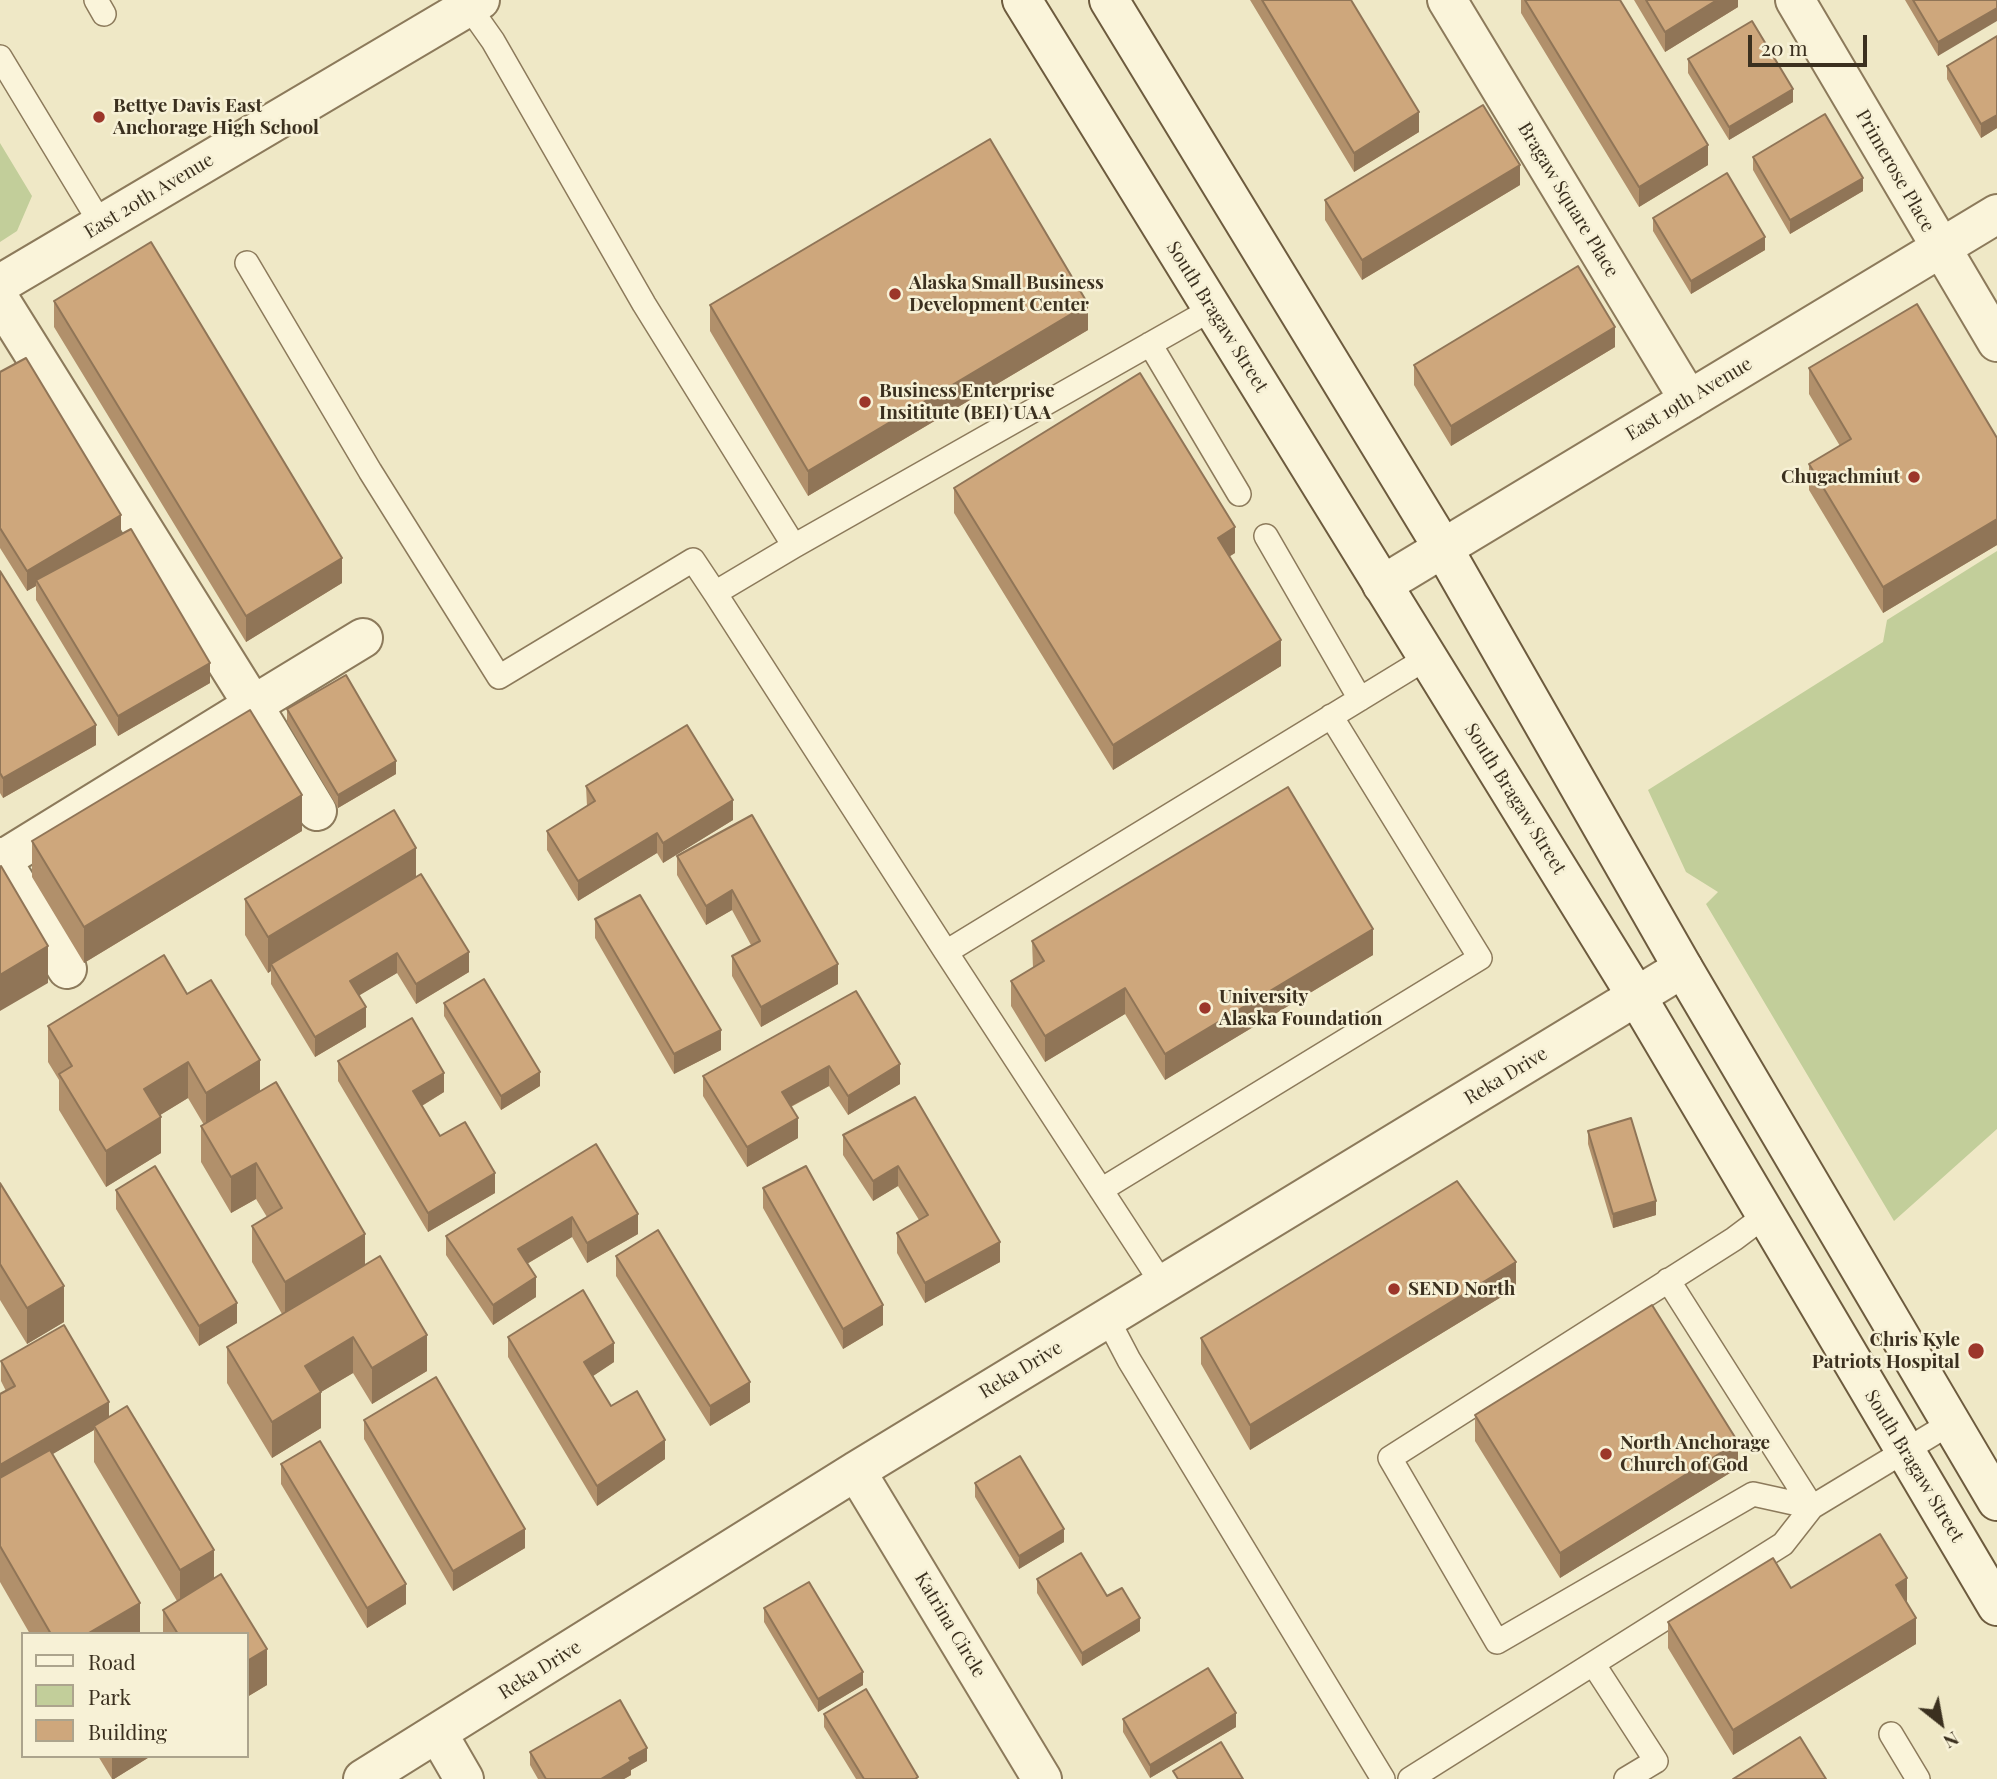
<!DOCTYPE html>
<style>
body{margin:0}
#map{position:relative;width:1997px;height:1779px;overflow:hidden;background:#efe8c6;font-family:"Playfair Display",serif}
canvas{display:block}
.legend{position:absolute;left:21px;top:1632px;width:228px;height:126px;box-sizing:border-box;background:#f7f1d6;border:2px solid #aca48d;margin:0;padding:9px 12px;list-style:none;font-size:21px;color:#3b301f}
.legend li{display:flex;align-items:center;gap:14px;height:35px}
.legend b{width:35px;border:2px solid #aca48d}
.north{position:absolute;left:1906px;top:1688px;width:70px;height:70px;-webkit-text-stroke:5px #f7f1d6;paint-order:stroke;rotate:149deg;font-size:19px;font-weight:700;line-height:28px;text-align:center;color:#3b301f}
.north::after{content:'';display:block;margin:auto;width:24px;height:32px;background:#3b301f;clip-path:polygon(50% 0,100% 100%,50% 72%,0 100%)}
.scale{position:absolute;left:1748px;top:35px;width:119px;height:32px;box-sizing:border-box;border:4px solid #3b301f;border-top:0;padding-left:9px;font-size:21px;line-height:24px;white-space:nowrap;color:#3b301f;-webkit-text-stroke:5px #f7f1d6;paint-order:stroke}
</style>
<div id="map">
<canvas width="1997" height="1779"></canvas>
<ul class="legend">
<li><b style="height:9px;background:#faf4da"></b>Road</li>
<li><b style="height:19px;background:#c2ce9a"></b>Park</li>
<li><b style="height:19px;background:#cea77c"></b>Building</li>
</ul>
<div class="north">N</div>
<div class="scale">20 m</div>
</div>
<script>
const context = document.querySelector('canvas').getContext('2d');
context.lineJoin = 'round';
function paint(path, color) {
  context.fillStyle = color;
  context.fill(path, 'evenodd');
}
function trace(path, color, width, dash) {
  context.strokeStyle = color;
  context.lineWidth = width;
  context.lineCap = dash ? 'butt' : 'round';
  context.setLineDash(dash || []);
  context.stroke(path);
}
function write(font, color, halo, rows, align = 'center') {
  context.font = font + ' "Playfair Display",serif';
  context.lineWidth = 5;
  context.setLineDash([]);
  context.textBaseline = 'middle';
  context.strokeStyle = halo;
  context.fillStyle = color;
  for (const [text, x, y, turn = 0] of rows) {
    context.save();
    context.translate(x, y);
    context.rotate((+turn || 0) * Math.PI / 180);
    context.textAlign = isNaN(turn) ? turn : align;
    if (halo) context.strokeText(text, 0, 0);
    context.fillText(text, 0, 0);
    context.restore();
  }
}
paint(new Path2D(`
 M 0,143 L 32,196 L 17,231 L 0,242 Z
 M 1997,551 L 1997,1129 L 1894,1221 L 1706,904 L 1718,892 L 1686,872 L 1648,790 L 1883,642 L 1887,620 Z`), '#c2ce9a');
const lane = new Path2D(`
 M 96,0 L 104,14
 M 461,0 L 469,7 L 493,41 L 644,304 L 794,546
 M 0,57 L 101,224
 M 247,263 L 370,471 L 499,677 L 693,560 L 715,593 L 794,546 L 1212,309
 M 1150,344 L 1239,494
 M 1266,536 L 1360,699
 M 715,593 L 946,952 L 1427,658
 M 946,952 L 1163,1285
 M 1101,1190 L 1480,958 L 1331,716
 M 1766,1215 L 1734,1239 L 1390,1458 L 1497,1642 L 1753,1494 L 1812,1507
 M 1668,1280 L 1812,1507
 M 1107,1318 L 1129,1360 L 1383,1779
 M 1594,1665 L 1656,1761 L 1626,1779
 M 1891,1734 L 1918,1779
 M 1410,1779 L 1783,1544 L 1812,1507 L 1951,1423`);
const street = new Path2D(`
 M 1447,0 L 1689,400
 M 1795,0 L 1997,342
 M 0,284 L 480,0
 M 0,300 L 253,705 L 0,861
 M 1382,585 L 1997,214
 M 317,811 L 253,705 L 363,638
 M 0,857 L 67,969
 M 856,1471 L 1042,1779
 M 438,1734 L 464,1779
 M 363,1779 L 856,1471 L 1683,968`);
const secondary = new Path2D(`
 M 1022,0 L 1637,997 L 1997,1606
 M 1109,0 L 1443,548 L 1683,968 L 1997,1501`);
trace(lane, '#8c7a5b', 26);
trace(street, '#8c7a5b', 42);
trace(secondary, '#6d5b3e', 42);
trace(lane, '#faf4da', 23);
trace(street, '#faf4da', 38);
trace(secondary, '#faf4da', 38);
paint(new Path2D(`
 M 1250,0 L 1351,0 L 1419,132 L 1354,172 Z
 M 1521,0 L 1620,0 L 1708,165 L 1639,207 L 1521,13 Z
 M 1634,0 L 1738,0 L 1738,7 L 1665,52 Z
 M 1905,0 L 1997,0 L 1938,56 Z
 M 1997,36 L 1997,128 L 1981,138 L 1947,79 L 1947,66 Z
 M 1688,59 L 1793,102 L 1729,140 L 1688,73 Z
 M 1753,157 L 1863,191 L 1790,234 L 1753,170 Z
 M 1520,185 L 1362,280 L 1325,220 L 1325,200 Z
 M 1653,218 L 1765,250 L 1691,294 L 1653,231 Z
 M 54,301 L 342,583 L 246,642 L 54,327 Z
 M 710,305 L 1088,330 L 808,496 L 710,331 Z
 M 1615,347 L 1451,446 L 1414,385 L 1414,365 Z
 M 1809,368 L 1997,438 L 1997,545 L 1883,613 L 1809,490 L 1809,464 L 1840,446 L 1809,394 Z
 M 0,372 L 121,534 L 210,683 L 118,736 L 36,600 L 36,586 L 27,591 L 0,548 Z
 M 954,488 L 1235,553 L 1229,556 L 1281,666 L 1113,770 L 954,513 Z
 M 0,571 L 96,745 L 3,798 L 0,793 Z
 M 287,709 L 396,774 L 338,808 L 287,722 Z
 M 586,786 L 733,820 L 663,863 L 657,853 L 578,901 L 547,850 L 547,831 L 587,806 Z
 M 752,815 L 838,984 L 761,1027 L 732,976 L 732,956 L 751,945 L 732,910 L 706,925 L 677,875 L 677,856 Z
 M 302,831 L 84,963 L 32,877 L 32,841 Z
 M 416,877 L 469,972 L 416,1004 L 397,973 L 359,995 L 366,1027 L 315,1057 L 271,984 L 271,971 L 268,973 L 245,935 L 245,899 Z
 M 595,919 L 721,1050 L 674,1074 L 595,938 Z
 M 1032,941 L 1373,955 L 1165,1080 L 1125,1014 L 1045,1062 L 1011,1006 L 1011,981 L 1033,968 Z
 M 856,991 L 900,1084 L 848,1115 L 829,1086 L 791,1107 L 798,1138 L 747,1167 L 703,1096 L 703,1076 Z
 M 187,994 L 260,1092 L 365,1264 L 427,1371 L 372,1404 L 353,1373 L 321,1392 L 321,1428 L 272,1458 L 227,1383 L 227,1347 L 282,1314 L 252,1262 L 252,1226 L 267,1217 L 256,1199 L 231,1213 L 201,1162 L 201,1126 L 204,1125 L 188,1098 L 160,1115 L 161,1153 L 106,1187 L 59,1110 L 59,1080 L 48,1062 L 48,1026 Z
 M 444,1003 L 540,1086 L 501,1110 L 444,1016 Z
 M 338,1061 L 444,1092 L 422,1106 L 440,1136 L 495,1193 L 428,1232 L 338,1081 Z
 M 915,1097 L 1000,1262 L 925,1303 L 897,1253 L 897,1233 L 919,1220 L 898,1186 L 873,1201 L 843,1155 L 843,1135 Z
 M 1588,1131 L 1656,1215 L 1613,1228 L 1588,1144 Z
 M 596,1144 L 638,1234 L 587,1263 L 572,1237 L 527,1264 L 536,1297 L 493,1325 L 446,1255 L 446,1236 Z
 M 0,1183 L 64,1322 L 27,1344 L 0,1300 Z
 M 763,1188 L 883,1325 L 843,1349 L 763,1208 Z
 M 116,1190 L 237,1323 L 199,1346 L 116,1209 Z
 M 616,1256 L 750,1402 L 710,1426 L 616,1276 Z
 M 1516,1288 L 1250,1450 L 1201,1364 L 1201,1338 Z
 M 64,1325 L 109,1402 L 109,1417 L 127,1406 L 214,1550 L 214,1578 L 221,1574 L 267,1649 L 267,1685 L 247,1697 L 247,1634 L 163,1634 L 163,1610 L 177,1601 L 94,1462 L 94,1430 L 52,1454 L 140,1603 L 140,1634 L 30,1634 L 0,1582 L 0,1394 L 6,1391 L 1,1381 L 1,1361 Z
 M 508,1337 L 614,1362 L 593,1376 L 611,1406 L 665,1459 L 597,1506 L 508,1357 Z
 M 1475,1415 L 1738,1468 L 1560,1578 L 1475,1441 Z
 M 364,1420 L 525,1548 L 453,1591 L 364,1439 Z
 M 281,1464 L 406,1604 L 367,1628 L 281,1484 Z
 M 975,1483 L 1064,1542 L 1019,1569 L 975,1497 Z
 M 1037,1579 L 1107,1596 L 1140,1631 L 1082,1666 L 1037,1593 Z
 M 1791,1588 L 1907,1603 L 1916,1644 L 1733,1755 L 1668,1648 L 1668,1622 Z
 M 764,1608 L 863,1685 L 818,1712 L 764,1622 Z
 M 824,1714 L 918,1779 L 856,1779 L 824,1727 Z
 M 1123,1719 L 1236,1727 L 1150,1778 L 1123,1732 Z
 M 530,1752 L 647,1761 L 631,1770 L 631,1775 L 624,1779 L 538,1779 L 530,1765 Z
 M 98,1756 L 151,1756 L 114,1779 L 112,1779 Z`), '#b1906b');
paint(new Path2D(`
 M 1717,0 L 1738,0 L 1738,7 L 1665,52 L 1665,32 Z
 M 1997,8 L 1997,21 L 1938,56 L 1938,42 Z
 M 1793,89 L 1793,102 L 1729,140 L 1729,127 Z
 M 1419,112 L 1419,132 L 1354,172 L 1354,153 Z
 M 1997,115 L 1997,128 L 1981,138 L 1981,124 Z
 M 1708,145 L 1708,165 L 1639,207 L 1639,187 Z
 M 1520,165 L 1520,185 L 1362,280 L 1362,260 Z
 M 1863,178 L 1863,191 L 1790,234 L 1790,220 Z
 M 1765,237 L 1765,250 L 1691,294 L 1691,281 Z
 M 1088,304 L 1088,330 L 808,496 L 808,471 Z
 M 1615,327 L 1615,347 L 1451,446 L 1451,426 Z
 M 121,515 L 121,535 L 36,580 L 36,586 L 27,591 L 27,571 Z
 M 1997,519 L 1997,545 L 1883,613 L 1883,587 Z
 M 1235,527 L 1235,553 L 1218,564 L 1218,538 Z
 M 342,558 L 342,583 L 246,642 L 246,616 Z
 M 1281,640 L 1281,666 L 1113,770 L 1113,745 Z
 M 210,663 L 210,683 L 118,736 L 118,716 Z
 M 96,725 L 96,745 L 3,798 L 3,778 Z
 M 396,761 L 396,774 L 338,808 L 338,795 Z
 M 302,795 L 302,831 L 84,963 L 84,927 Z
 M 733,800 L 733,820 L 663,863 L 663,843 Z
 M 657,833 L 657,853 L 578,901 L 578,881 Z
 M 416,848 L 416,884 L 271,964 L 271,971 L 268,973 L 268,937 Z
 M 732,890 L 732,910 L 706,925 L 706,906 Z
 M 1373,929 L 1373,955 L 1165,1080 L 1165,1054 Z
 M 48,946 L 48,983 L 0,1011 L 0,975 Z
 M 469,952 L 469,972 L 416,1004 L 416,984 Z
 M 397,953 L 397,973 L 350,1001 L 350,981 Z
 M 838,964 L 838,984 L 761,1027 L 761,1007 Z
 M 1125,988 L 1125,1014 L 1045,1062 L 1045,1036 Z
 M 366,1007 L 366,1027 L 315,1057 L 315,1037 Z
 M 721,1030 L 721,1050 L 674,1074 L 674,1054 Z
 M 260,1060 L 260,1096 L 206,1129 L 206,1093 Z
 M 188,1062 L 188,1098 L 144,1125 L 144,1089 Z
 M 900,1064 L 900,1084 L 848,1115 L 848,1096 Z
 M 829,1066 L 829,1086 L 782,1111 L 782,1092 Z
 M 540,1072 L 540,1086 L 501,1110 L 501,1096 Z
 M 444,1073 L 444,1092 L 413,1111 L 413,1091 Z
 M 161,1117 L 161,1153 L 106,1187 L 106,1151 Z
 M 798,1118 L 798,1138 L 747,1167 L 747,1147 Z
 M 256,1163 L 256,1199 L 231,1213 L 231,1177 Z
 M 898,1166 L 898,1186 L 873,1201 L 873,1181 Z
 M 495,1173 L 495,1193 L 428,1232 L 428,1213 Z
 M 1656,1201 L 1656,1215 L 1613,1228 L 1613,1214 Z
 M 638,1214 L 638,1234 L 587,1263 L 587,1243 Z
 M 572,1217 L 572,1237 L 518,1269 L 518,1249 Z
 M 365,1234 L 365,1270 L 285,1318 L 285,1282 Z
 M 1000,1242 L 1000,1262 L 925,1303 L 925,1283 Z
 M 1516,1262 L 1516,1288 L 1250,1450 L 1250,1425 Z
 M 536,1277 L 536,1297 L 493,1325 L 493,1305 Z
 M 64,1286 L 64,1322 L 27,1344 L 27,1308 Z
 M 237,1303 L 237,1323 L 199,1346 L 199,1326 Z
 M 883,1305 L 883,1325 L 843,1349 L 843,1329 Z
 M 427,1335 L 427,1371 L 372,1404 L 372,1368 Z
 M 353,1337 L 353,1373 L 321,1392 L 321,1428 L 272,1458 L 272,1422 L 305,1366 Z
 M 614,1343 L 614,1362 L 584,1382 L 584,1362 Z
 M 750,1382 L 750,1402 L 710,1426 L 710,1406 Z
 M 109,1402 L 109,1422 L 94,1426 L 94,1430 L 0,1485 L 0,1465 Z
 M 665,1440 L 665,1459 L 597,1506 L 597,1486 Z
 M 1738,1442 L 1738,1468 L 1560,1578 L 1560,1553 Z
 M 525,1529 L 525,1548 L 453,1591 L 453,1571 Z
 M 1064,1529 L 1064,1542 L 1019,1569 L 1019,1556 Z
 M 214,1550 L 214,1586 L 180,1606 L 180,1570 Z
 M 1907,1578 L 1907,1604 L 1896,1585 Z
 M 406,1584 L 406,1604 L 367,1628 L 367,1608 Z
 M 140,1603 L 140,1634 L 87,1634 Z
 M 1140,1618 L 1140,1631 L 1082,1666 L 1082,1653 Z
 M 1916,1618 L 1916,1644 L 1733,1755 L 1733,1730 Z
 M 267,1649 L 267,1685 L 247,1697 L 247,1661 Z
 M 863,1672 L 863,1685 L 818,1712 L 818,1699 Z
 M 1236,1713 L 1236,1727 L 1150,1778 L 1150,1765 Z
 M 647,1748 L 647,1761 L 631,1770 L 631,1775 L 624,1779 L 601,1779 L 629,1758 Z
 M 112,1756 L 151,1756 L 114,1779 L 112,1779 Z`), '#907557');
const building = new Path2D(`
 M 1262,0 L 1351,0 L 1419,112 L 1354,153 Z
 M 1525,0 L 1620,0 L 1708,145 L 1639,187 Z
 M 1646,0 L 1717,0 L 1665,32 Z
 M 1913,0 L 1997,0 L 1997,8 L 1938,42 Z
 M 1752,21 L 1793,89 L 1729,127 L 1688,59 Z
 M 1997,36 L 1997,115 L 1981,124 L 1947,66 Z
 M 1483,105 L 1520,165 L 1362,260 L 1325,200 Z
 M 1825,114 L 1863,178 L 1790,220 L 1753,157 Z
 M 990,139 L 1088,304 L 808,471 L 710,305 Z
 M 1727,173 L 1765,237 L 1691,281 L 1653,218 Z
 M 151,242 L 342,558 L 246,616 L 54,301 Z
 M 1578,266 L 1615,327 L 1451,426 L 1414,365 Z
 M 1917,304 L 1997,438 L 1997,519 L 1883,587 L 1809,464 L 1851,439 L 1809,368 Z
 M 26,358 L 121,515 L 27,571 L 0,528 L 0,372 Z
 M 1140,373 L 1235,527 L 1218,538 L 1281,640 L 1113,745 L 954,488 Z
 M 131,529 L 210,663 L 118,716 L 36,580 Z
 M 0,571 L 96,725 L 3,778 L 0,773 Z
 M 346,675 L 396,761 L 338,795 L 287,709 Z
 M 250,710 L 302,795 L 84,927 L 32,841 Z
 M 687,725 L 733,800 L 663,843 L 657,833 L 578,881 L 547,831 L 595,801 L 586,786 Z
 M 1288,787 L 1373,929 L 1165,1054 L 1125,988 L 1045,1036 L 1011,981 L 1044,961 L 1032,941 Z
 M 394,810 L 416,848 L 268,937 L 245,899 Z
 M 752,815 L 838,964 L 761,1007 L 732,956 L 760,941 L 732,890 L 706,906 L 677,856 Z
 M 1,866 L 48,946 L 0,975 L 0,867 Z
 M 421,874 L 469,952 L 416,984 L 397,953 L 350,981 L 366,1007 L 315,1037 L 271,964 Z
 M 640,895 L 721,1030 L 674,1054 L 595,919 Z
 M 164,955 L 187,994 L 211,980 L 260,1060 L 206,1093 L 188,1062 L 144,1089 L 161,1117 L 106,1151 L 59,1074 L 72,1066 L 48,1026 Z
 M 484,979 L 540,1072 L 501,1096 L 444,1003 Z
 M 856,991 L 900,1064 L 848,1096 L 829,1066 L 782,1092 L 798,1118 L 747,1147 L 703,1076 Z
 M 412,1018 L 444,1073 L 413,1091 L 440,1136 L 465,1122 L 495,1173 L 428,1213 L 338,1061 Z
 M 276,1082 L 365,1234 L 285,1282 L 252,1226 L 282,1208 L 256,1163 L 231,1177 L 201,1126 Z
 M 915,1097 L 1000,1242 L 925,1283 L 897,1233 L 928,1215 L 898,1166 L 873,1181 L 843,1135 Z
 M 1631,1118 L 1656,1201 L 1613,1214 L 1588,1131 Z
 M 596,1144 L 638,1214 L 587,1243 L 572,1217 L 518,1249 L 536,1277 L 493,1305 L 446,1236 Z
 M 155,1166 L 237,1303 L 199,1326 L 116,1190 Z
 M 806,1166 L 883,1305 L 843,1329 L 763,1188 Z
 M 1457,1181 L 1516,1262 L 1250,1425 L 1201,1338 Z
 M 0,1183 L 64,1286 L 27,1308 L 0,1264 Z
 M 658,1230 L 750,1382 L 710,1406 L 616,1256 Z
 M 380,1256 L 427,1335 L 372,1368 L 353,1337 L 305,1366 L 321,1392 L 272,1422 L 227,1347 Z
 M 583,1290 L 614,1343 L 584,1362 L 611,1406 L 637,1391 L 665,1440 L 597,1486 L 508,1337 Z
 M 1652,1305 L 1738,1442 L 1560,1553 L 1475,1415 Z
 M 64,1325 L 109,1402 L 0,1465 L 0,1394 L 15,1386 L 1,1361 Z
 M 436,1377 L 525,1529 L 453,1571 L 364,1420 Z
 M 127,1406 L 214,1550 L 180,1570 L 94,1426 Z
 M 320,1441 L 406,1584 L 367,1608 L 281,1464 Z
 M 50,1450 L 140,1603 L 87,1634 L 51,1634 L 0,1546 L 0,1478 Z
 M 1020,1456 L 1064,1529 L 1019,1556 L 975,1483 Z
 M 1880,1534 L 1907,1578 L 1896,1585 L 1916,1618 L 1733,1730 L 1668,1622 L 1773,1558 L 1791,1588 Z
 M 1081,1553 L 1107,1596 L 1122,1588 L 1140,1618 L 1082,1653 L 1037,1579 Z
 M 221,1574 L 267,1649 L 247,1661 L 247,1634 L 178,1634 L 163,1610 Z
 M 809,1582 L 863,1672 L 818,1699 L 764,1608 Z
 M 1208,1668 L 1236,1713 L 1150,1765 L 1123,1719 Z
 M 866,1689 L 918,1777 L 915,1779 L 864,1779 L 824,1714 Z
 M 620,1700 L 647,1748 L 629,1758 L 631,1761 L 601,1779 L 546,1779 L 530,1752 Z
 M 1800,1737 L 1826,1779 L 1733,1779 Z
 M 1221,1742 L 1243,1779 L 1178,1779 L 1173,1771 Z`);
paint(building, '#cea77c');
trace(building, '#907557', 2);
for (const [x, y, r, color] of [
 [99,117,7,"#9c362a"],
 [895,294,7,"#9c362a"],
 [865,402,7,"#9c362a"],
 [1914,477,7,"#9c362a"],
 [1205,1008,7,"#9c362a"],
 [1394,1289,7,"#9c362a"],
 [1976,1351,9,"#9c362a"],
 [1606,1454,7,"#9c362a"]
]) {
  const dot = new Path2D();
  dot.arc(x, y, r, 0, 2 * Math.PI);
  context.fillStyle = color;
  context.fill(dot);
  trace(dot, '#f7f1d6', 2.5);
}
write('bold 19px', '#3b301f', '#f7f1d6', [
 ["Bettye Davis East",113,106],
 ["Anchorage High School",113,128],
 ["Alaska Small Business",909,283],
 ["Development Center",909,305],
 ["Business Enterprise",879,391],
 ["Insititute (BEI) UAA",879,413],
 ["Chugachmiut",1900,477,"right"],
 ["University",1219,997],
 ["Alaska Foundation",1219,1019],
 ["SEND North",1408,1289],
 ["Chris Kyle",1960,1340,"right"],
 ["Patriots Hospital",1960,1362,"right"],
 ["North Anchorage",1620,1443],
 ["Church of God",1620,1465]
], 'left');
write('19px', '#3b301f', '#f7f1d6', [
 ["Primerose Place",1895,171,60],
 ["East 20th Avenue",149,196,-31],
 ["Bragaw Square Place",1568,200,59],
 ["South Bragaw Street",1217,317,58],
 ["East 19th Avenue",1689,399,-31],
 ["South Bragaw Street",1515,799,58],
 ["Reka Drive",1506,1076,-31],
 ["Reka Drive",1021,1370,-31],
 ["South Bragaw Street",1914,1466,59],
 ["Katrina Circle",950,1625,59],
 ["Reka Drive",540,1670,-32]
]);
</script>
